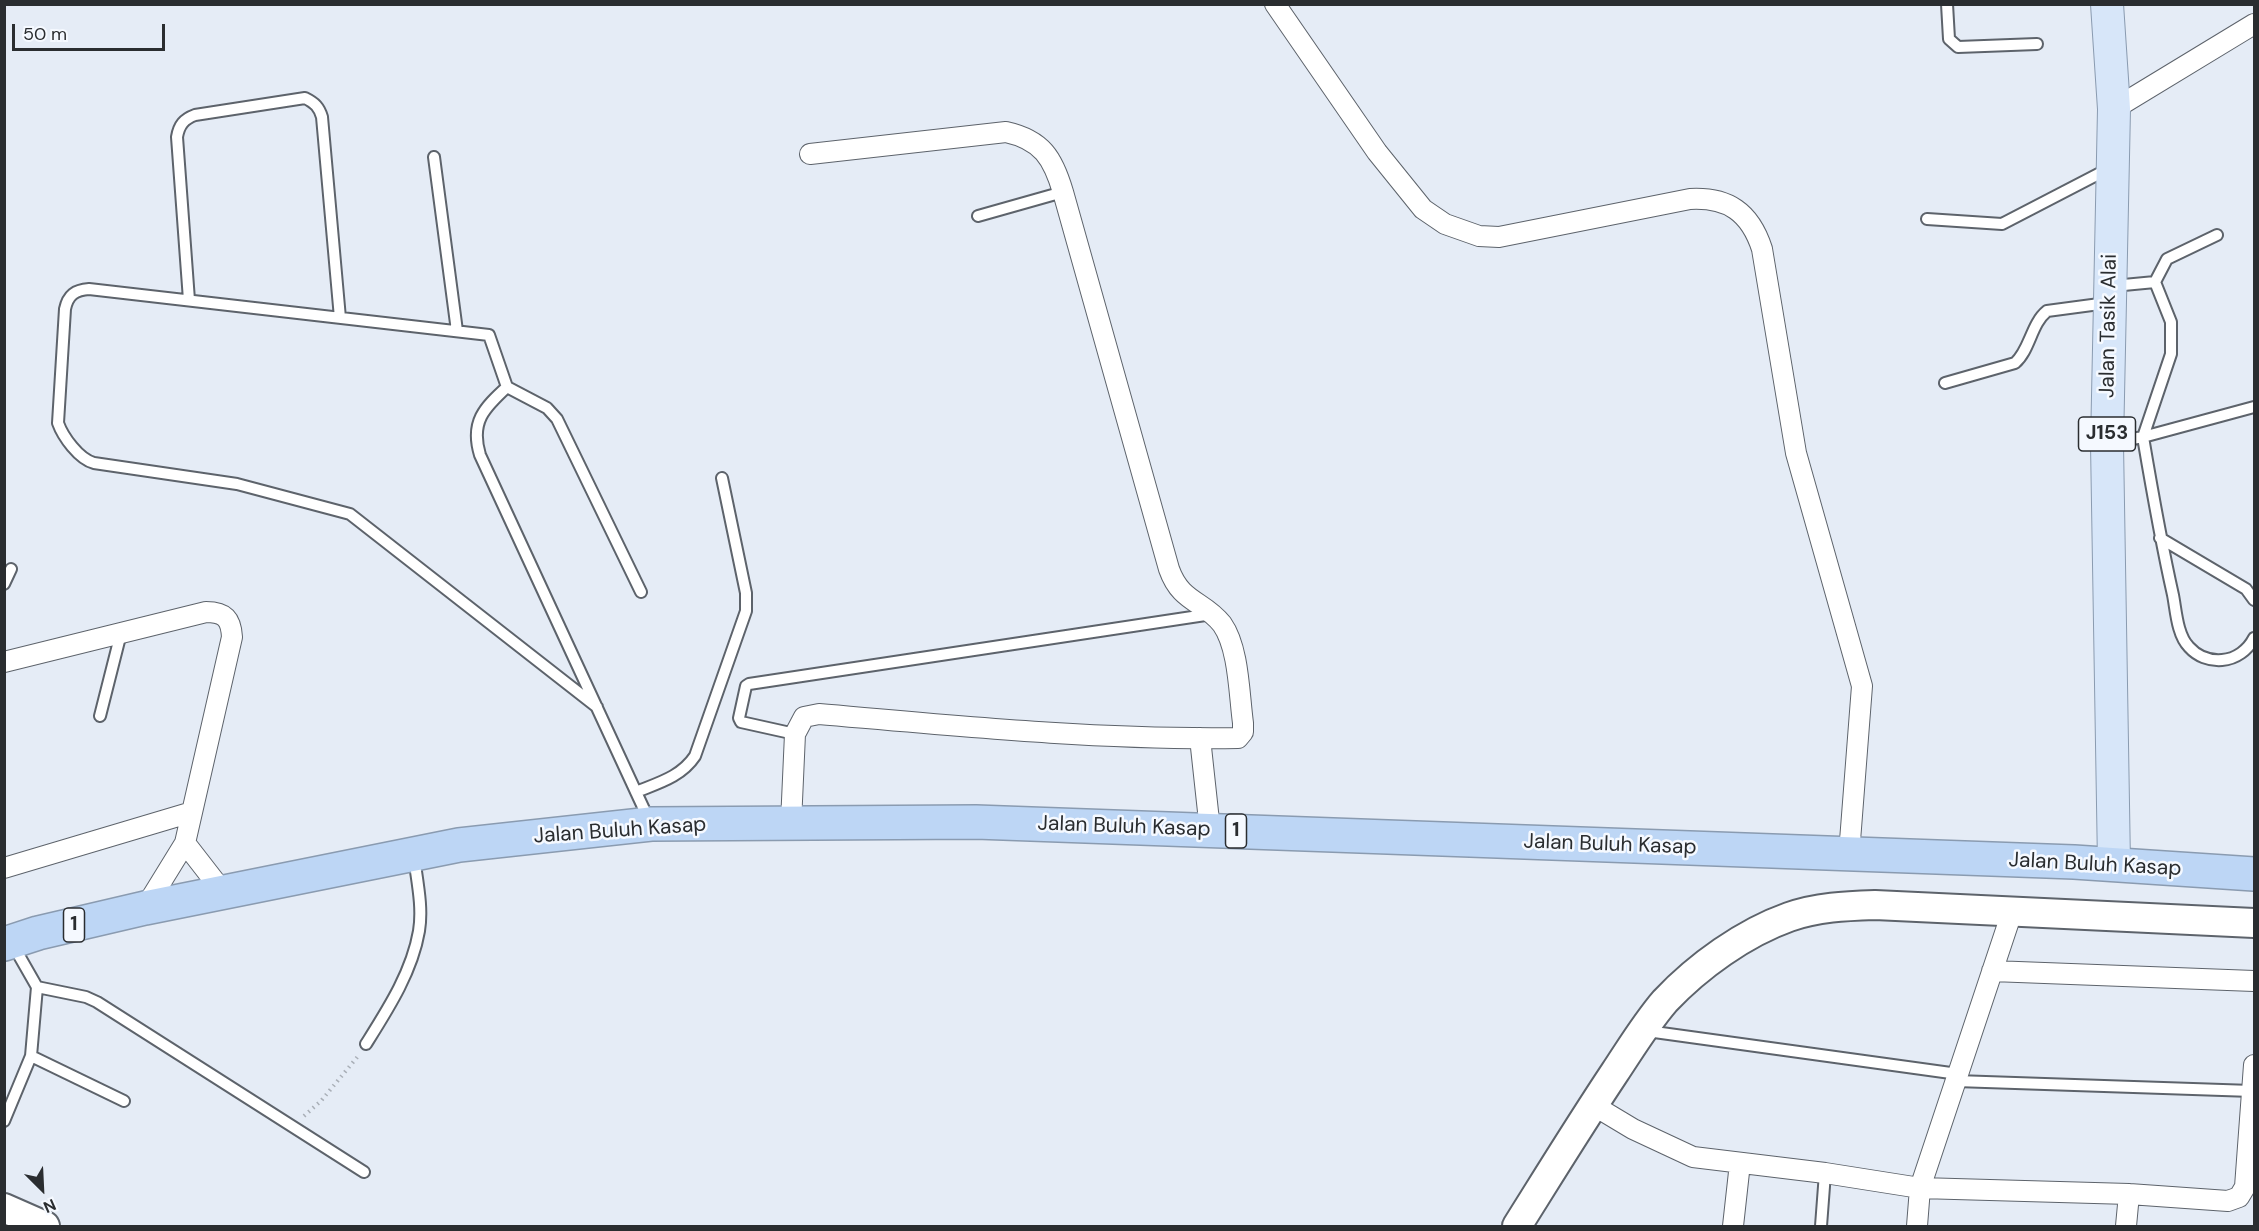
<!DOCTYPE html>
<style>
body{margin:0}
#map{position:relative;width:2259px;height:1231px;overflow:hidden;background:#e5ecf6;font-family:"DM Sans",sans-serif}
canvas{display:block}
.frame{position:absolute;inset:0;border:6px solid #2a2d30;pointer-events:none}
.north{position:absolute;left:12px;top:1159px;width:60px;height:60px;-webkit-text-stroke:4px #f5f9ff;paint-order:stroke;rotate:156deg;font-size:16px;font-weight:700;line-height:24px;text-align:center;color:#2a2d30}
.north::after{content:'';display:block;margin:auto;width:21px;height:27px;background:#2a2d30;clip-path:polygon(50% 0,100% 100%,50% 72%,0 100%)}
.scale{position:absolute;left:12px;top:24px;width:153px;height:27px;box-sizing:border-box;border:3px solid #2a2d30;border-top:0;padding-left:8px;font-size:18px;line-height:21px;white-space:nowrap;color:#2a2d30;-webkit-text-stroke:4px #f5f9ff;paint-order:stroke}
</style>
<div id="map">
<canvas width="2259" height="1231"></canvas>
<div class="frame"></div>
<div class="north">N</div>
<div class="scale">50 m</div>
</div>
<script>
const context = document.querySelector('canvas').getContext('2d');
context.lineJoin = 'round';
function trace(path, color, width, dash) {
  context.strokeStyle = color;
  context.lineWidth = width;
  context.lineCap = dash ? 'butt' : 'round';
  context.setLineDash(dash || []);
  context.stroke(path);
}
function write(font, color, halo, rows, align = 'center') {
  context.font = font + ' "DM Sans",sans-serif';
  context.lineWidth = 5;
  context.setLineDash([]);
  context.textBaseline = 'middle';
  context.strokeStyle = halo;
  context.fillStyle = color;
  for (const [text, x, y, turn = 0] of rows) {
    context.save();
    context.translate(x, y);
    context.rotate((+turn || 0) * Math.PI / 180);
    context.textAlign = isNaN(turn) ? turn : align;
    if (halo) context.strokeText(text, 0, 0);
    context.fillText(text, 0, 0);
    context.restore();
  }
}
const lane = new Path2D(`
 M 1947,4 L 1949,39 L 1958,47 L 2037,44
 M 434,157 L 457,331
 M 978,216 L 1063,192
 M 1927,219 L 2002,224 L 2110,168
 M 2113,286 L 2155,282 L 2167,259 L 2217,235
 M 189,300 L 177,137 C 179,125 184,119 195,115 L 305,98 C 315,103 319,107 322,117 L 340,318
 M 1945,383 L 2015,363 C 2030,350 2031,324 2047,311 L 2107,303
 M 507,387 L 547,408 L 557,419 L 641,592
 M 2143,437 L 2171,354 L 2171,322 L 2155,282
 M 2143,437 L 2254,407
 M 2110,443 L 2143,437 C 2152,490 2161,542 2173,595 C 2176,610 2177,635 2189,647 C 2197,656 2209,661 2222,660 C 2236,659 2248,650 2254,638
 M 2160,538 L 2246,589 L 2254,600
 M 4,584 L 11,569
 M 597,707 L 350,514 L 237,484 L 94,463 C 79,459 63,437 58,423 L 65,309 C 68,295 75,290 89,289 L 489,335 L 507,387 C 484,408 470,422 480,455 L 636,792 L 649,820
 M 100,716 L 121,633
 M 795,734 L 741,722 L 739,718 L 746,686 L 749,684 L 1212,614
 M 636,792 C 658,783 681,777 695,756 L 746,611 L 746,593 L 722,478
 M 13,945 L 37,987 L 86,997 L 97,1002 L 364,1172
 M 37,987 L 31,1056 L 124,1101
 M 1647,1031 L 1958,1074
 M 366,1044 C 388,1009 412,972 419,931 C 423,907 417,881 414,857
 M 1956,1081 L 2252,1091
 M 4,1121 L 31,1056
 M 1821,1226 L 1825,1173`);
const street = new Path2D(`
 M 1275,4 L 1377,152 L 1423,209 L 1445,224 L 1479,236 L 1499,237 L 1690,199 C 1728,197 1750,212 1762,249 L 1796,453 L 1862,686 L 1849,854
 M 2114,109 L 2254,24
 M 4,662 L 206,612 C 225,612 231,619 232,637 L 185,843 L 145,908
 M 1200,738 L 1210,830
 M 791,823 L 795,734 L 804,717 L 819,714 C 958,726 1098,740 1238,738 L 1243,732 L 1243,723 C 1239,694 1239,648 1222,624 C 1203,600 1181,603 1169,569 L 1063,192 C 1053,158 1042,140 1006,132 L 810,154
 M 185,843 L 223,892
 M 4,868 L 192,812
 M 1992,971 L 2254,981
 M 1593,1105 L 1633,1129 L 1693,1157 L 1825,1173 L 1920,1188 L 2129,1194 L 2228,1201 L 2239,1197 L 2245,1187 L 2254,1065
 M 1733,1226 L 1740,1163
 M 1917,1226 L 1920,1188 L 2012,912
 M 2126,1226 L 2129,1194`);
const secondary = new Path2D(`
 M 4,1208 L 45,1226
 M 1517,1226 C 1549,1175 1581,1123 1615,1072 C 1631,1048 1646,1023 1665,1001 C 1698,966 1744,933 1789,917 C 1817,907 1846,906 1875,905 L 2254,923`);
const primary = new Path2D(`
 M 2107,4 L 2114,109 L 2107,444 L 2114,864`);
const highway = new Path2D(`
 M 4,944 L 38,933 L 145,908 L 459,845 L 651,824 L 976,822 L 2074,862 L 2254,874`);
trace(lane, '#5d636b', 14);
trace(street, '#5d636b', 22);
trace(secondary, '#5d636b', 32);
trace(primary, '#8a9bb0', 34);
trace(highway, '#8a9bb0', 36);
trace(new Path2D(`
 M 304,1116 L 321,1101 L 359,1055`), '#a9afb7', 4, [1.5, 4.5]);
trace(lane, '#fff', 10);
trace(street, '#fff', 20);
trace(secondary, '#fff', 28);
trace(primary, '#d7e6f9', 32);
trace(highway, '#bdd6f5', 33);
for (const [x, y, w] of [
 [2107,434,57],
 [1236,831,21],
 [74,925,21]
]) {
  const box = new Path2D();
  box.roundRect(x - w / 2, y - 17, w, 34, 4.5);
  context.fillStyle = '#f5f9ff';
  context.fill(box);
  trace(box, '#2a2d30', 1.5);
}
write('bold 20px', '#2a2d30', null, [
 ["J153",2107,434],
 ["1",1236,831],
 ["1",74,925]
]);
write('21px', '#2a2d30', '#f5f9ff', [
 ["Jalan Tasik Alai",2109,326,-89],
 ["Jalan Buluh Kasap",1124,827,2],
 ["Jalan Buluh Kasap",620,831,-4],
 ["Jalan Buluh Kasap",1610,845,2],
 ["Jalan Buluh Kasap",2095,865,3]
]);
</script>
